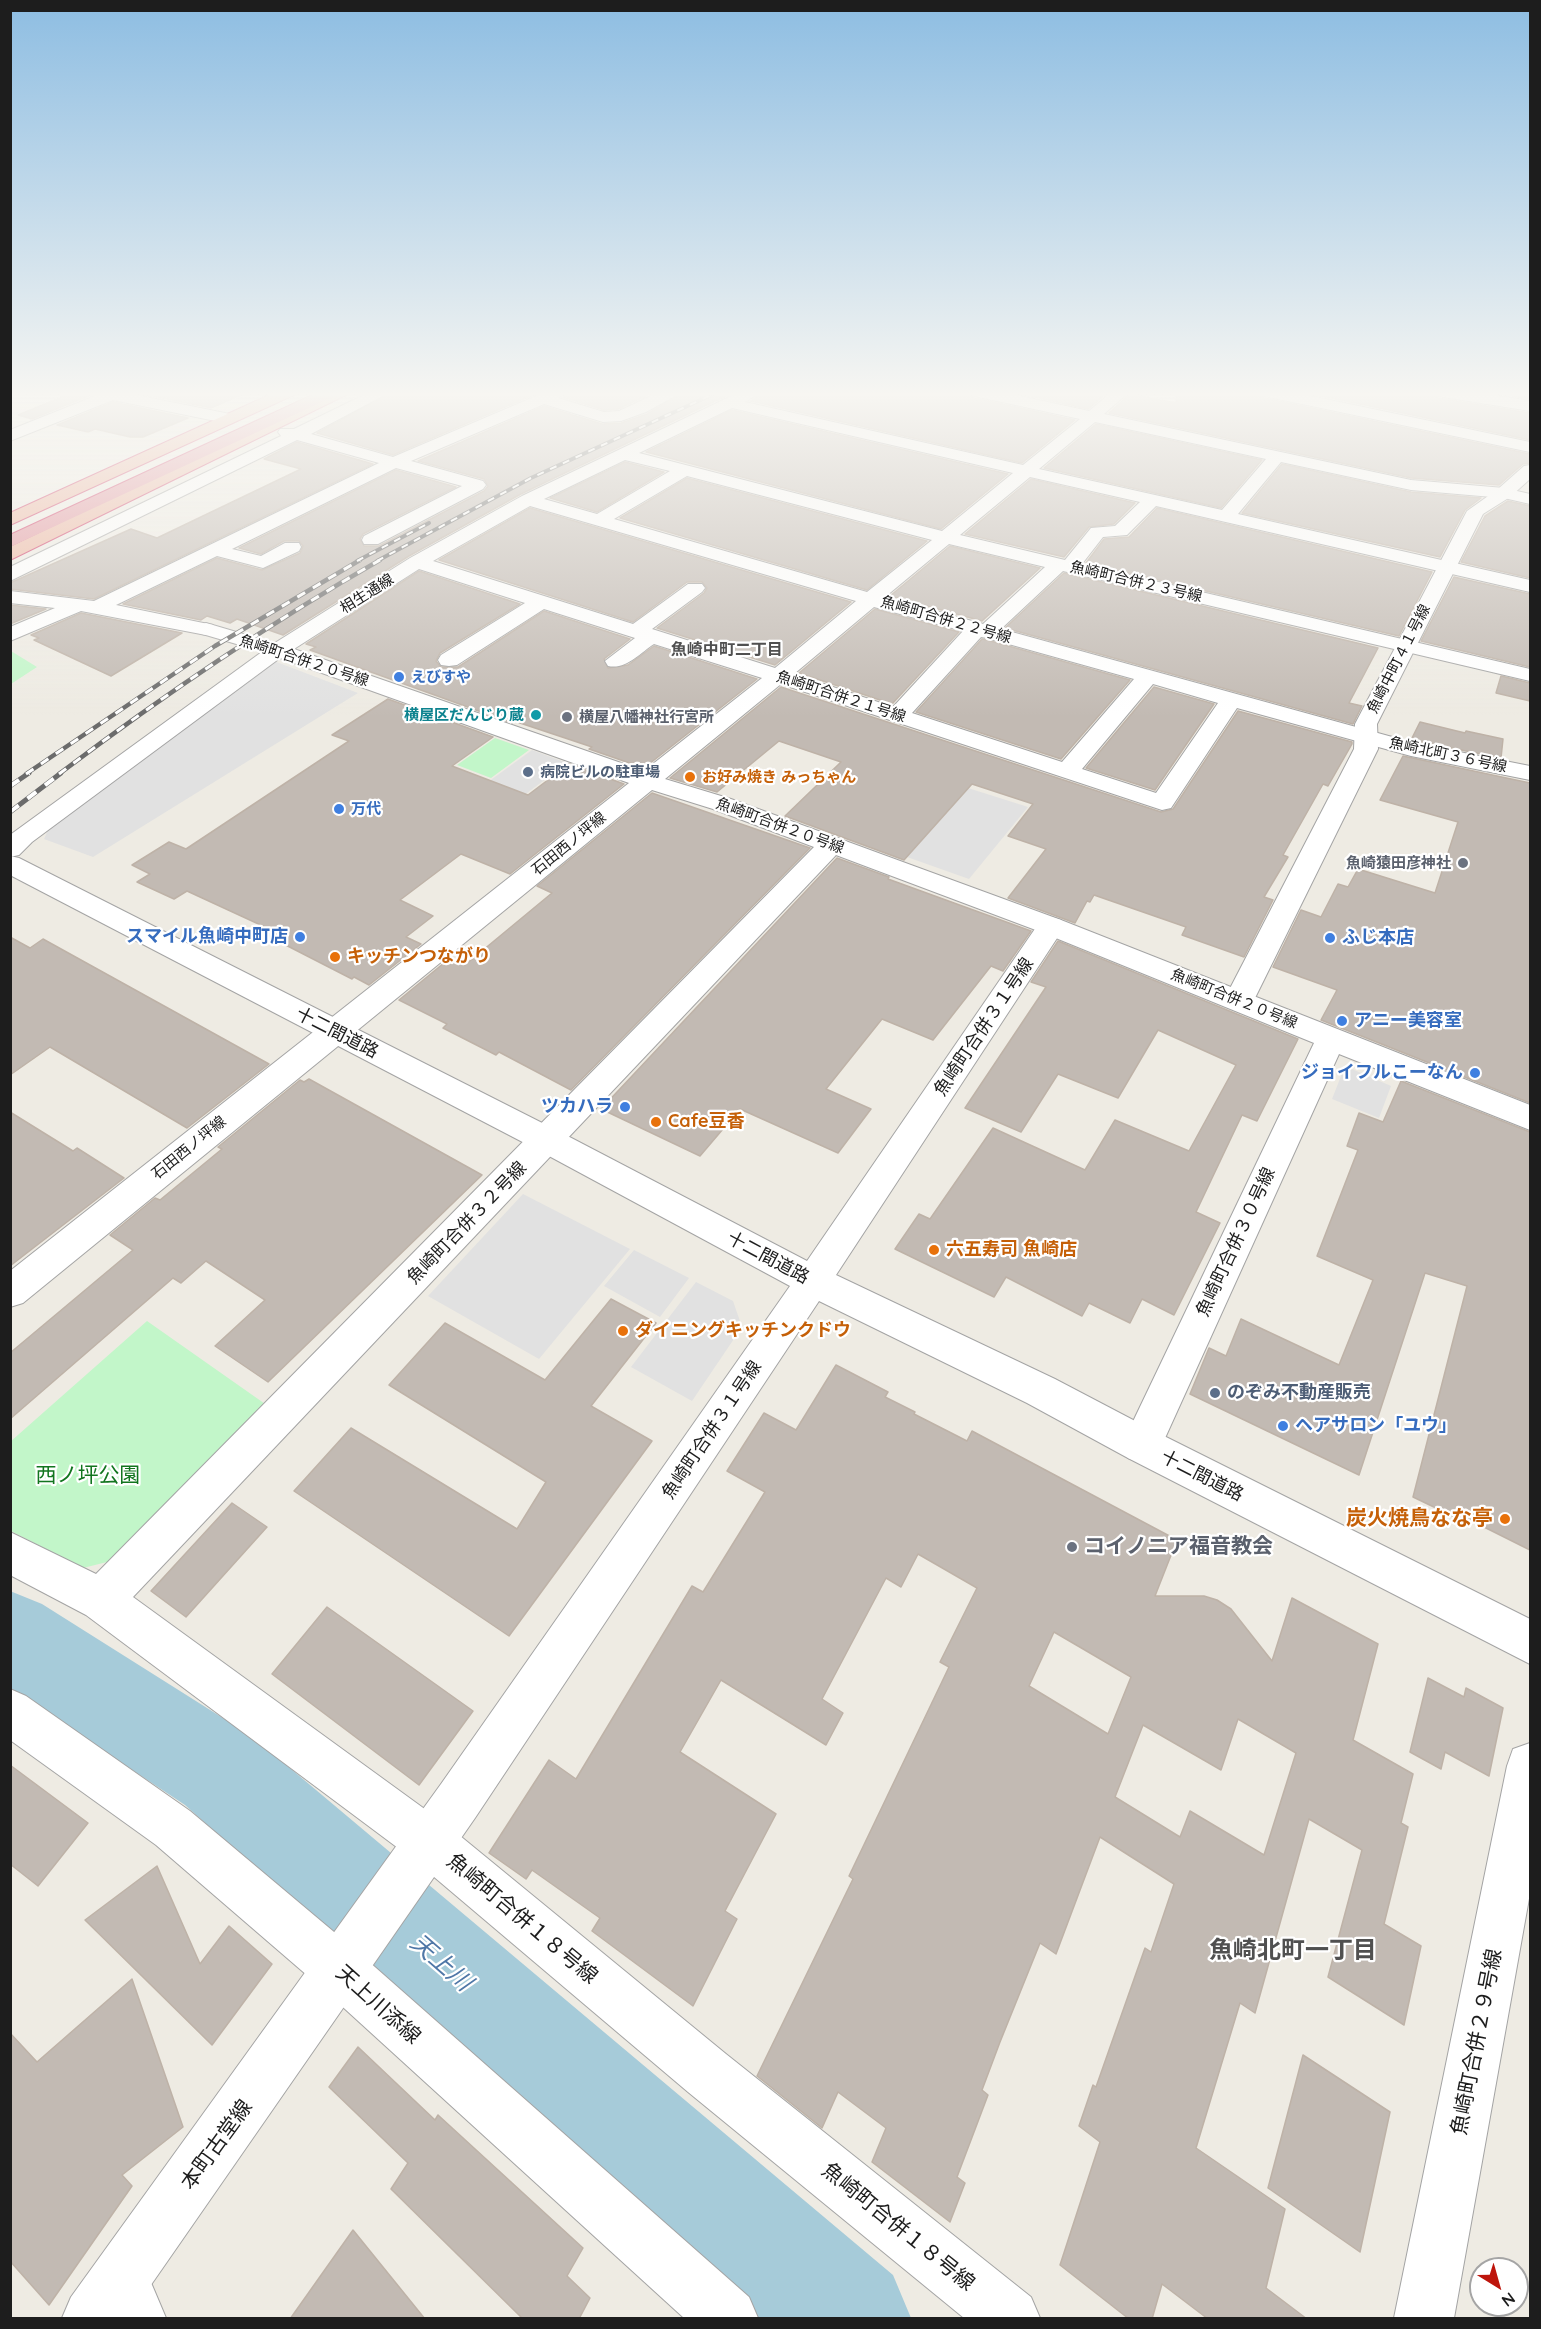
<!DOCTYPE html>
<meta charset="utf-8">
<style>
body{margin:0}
#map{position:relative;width:1541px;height:2329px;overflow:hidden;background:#eeebe3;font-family:Quicksand,sans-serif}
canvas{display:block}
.frame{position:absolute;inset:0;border:12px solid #1d1d1d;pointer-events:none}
.north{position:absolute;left:1469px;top:2257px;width:60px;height:60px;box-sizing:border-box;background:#fff;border:2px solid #a5a5a5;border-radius:50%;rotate:143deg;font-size:16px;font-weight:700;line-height:24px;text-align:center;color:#1d1d1d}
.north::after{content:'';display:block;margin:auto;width:21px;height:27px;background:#be150c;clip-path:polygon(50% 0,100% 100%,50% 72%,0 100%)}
</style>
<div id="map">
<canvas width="1541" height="2329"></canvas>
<div class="frame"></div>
<div class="north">N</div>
</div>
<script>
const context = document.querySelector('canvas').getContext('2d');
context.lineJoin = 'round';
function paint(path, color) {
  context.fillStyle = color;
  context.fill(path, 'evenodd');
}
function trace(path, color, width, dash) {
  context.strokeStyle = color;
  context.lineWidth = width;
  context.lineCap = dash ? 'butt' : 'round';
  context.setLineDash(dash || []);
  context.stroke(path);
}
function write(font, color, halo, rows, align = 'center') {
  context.font = font + ' Quicksand,"Noto Sans JP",sans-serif';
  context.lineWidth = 4.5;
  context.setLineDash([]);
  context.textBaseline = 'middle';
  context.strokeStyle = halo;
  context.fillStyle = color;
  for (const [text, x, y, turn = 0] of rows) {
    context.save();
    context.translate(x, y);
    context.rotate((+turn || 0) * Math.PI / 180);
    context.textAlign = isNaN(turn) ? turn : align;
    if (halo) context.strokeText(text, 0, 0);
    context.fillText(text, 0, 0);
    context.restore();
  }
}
paint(new Path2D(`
 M 11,651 L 37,667 L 11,684 L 10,684 Z
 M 495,738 L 529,750 L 491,778 L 457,765 Z
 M 147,1321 L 268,1406 L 111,1561 L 83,1568 L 11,1531 L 10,1442 Z`), '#c2f6c9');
paint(new Path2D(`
 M 274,661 L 358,693 L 93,857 L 44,839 L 49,828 Z
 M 532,750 L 567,763 L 523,796 L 488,782 Z
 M 968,788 L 1028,807 L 969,879 L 907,857 Z
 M 1345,1066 L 1391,1086 L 1379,1118 L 1332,1099 Z
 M 523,1194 L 630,1249 L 539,1359 L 428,1296 Z
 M 634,1250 L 689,1278 L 660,1317 L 604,1286 Z
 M 696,1282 L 733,1301 L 742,1327 L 692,1401 L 631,1367 Z`), '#e1e1e1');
paint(new Path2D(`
 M 10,1591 L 42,1604 L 253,1737 L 893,2275 L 911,2318 L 759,2318 L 185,1805 L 10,1689 Z`), '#a6cbd9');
const building = new Path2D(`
 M 77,391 L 83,391 L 88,396 L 32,419 L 18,415 Z
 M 129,391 L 250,391 L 211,408 Z
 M 394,391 L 542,391 L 393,455 L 317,433 Z
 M 571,391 L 656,391 L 618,409 L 604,410 L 563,397 Z
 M 686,391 L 736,391 L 521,494 L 409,556 L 283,635 L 237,619 L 230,623 L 207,616 L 201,620 L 123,604 L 217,558 L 262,570 L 300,553 L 303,546 L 299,541 L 284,541 L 261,554 L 239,548 L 396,470 L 456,487 L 363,534 L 360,539 L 364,546 L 379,546 L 484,491 L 488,486 L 484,479 L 418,461 L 544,406 L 602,424 L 621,423 L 647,414 Z
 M 764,391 L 965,391 L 974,398 L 1075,420 L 1022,463 L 751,401 Z
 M 1009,391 L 1109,391 L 1088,409 Z
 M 1177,391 L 1255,391 L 1264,398 L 1530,454 L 1530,463 L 1523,464 L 1499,485 L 1411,478 L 1109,413 L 1130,394 L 1176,403 Z
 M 1299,391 L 1428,391 L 1437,398 L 1530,413 L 1530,440 Z
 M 1483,391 L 1530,391 L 1530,399 Z
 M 113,402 L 188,418 L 143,437 L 130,437 L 95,429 L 88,432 L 57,425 Z
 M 732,410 L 1008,474 L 941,529 L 646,452 Z
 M 1096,424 L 1262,460 L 1221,508 L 1044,468 Z
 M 297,442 L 373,464 L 94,599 L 10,589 L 10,583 L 131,529 L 157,538 L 301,469 L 264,459 Z
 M 625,462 L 664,472 L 597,512 L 550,498 Z
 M 1282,464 L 1411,492 L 1481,498 L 1465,510 L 1440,557 L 1242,513 Z
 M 687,478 L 927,541 L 867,590 L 620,518 Z
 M 1031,479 L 1135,503 L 1114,524 L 1089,527 L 1064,557 L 965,534 Z
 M 1508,501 L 1530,506 L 1530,578 L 1461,562 L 1485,516 Z
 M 530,508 L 851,602 L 775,665 L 657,628 L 704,593 L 707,588 L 702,582 L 687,582 L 633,622 L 439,560 Z
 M 1157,508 L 1432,572 L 1399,636 L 1086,563 L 1104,539 L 1129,537 Z
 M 950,546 L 1040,568 L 982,621 L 890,596 Z
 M 419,571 L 520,604 L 440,653 L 436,661 L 441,667 L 458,667 L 544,611 L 630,639 L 604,659 L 608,668 L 628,665 L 654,646 L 757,679 L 644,768 L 589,749 L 592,747 L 514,721 L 512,723 L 310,650 L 316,647 L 306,644 Z
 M 1064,573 L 1378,648 L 1349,703 L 1362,706 L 1353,724 L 1005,628 Z
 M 1454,577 L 1530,594 L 1530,667 L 1421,641 Z
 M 10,605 L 46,609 L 10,624 Z
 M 875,609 L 959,632 L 892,704 L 799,673 Z
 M 81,613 L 182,633 L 111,676 L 34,640 L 39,638 L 31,635 Z
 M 982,639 L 987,640 L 1130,680 L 1061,759 L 916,712 Z
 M 1501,676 L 1530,683 L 1530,701 L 1496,693 Z
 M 781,687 L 1161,812 L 1173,809 L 1238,711 L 1352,742 L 1352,744 L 1328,786 L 1323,784 L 1283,855 L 1288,857 L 1264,897 L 1273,900 L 1244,957 L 1182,935 L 1186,927 L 1094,895 L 1090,902 L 1087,901 L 1075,923 L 1008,898 L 1046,849 L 1008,836 L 1033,804 L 972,784 L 904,860 L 785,816 L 841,762 L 779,741 L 717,792 L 670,778 Z
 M 1154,687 L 1214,704 L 1155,790 L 1086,768 Z
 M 388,699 L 493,737 L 452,766 L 528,795 L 569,764 L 624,784 L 510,874 L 461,854 L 400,900 L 433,916 L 406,937 L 421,944 L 369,985 L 354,977 L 352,979 L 272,938 L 278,933 L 187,891 L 174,899 L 137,882 L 150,874 L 132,865 L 169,842 L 186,849 L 349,741 L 332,735 Z
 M 1420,722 L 1465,733 L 1466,731 L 1503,739 L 1501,758 L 1411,740 Z
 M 1403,756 L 1530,783 L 1530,1103 L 1321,1020 L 1337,990 L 1273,967 L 1301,910 L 1321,917 L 1338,884 L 1348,887 L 1358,869 L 1435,893 L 1458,822 L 1380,800 Z
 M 652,793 L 810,848 L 571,1090 L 499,1052 L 496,1055 L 443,1028 L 447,1024 L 399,1000 L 450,958 L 465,965 L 552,893 L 537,886 Z
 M 837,858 L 889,877 L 888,879 L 1031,931 L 1003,971 L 991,966 L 933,1040 L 882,1019 L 826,1089 L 871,1109 L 838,1153 L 740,1109 L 700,1156 L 601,1109 Z
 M 10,937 L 30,948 L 43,939 L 269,1064 L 187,1128 L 50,1047 L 10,1075 Z
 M 1058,941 L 1298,1039 L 1257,1121 L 1242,1115 L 1196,1212 L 1220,1223 L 1174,1315 L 1142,1299 L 1130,1323 L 1089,1303 L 1082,1316 L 1006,1277 L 994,1297 L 895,1249 L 919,1214 L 930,1219 L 993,1128 L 1085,1170 L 1115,1120 L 1189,1151 L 1236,1065 L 1158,1030 L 1118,1098 L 1058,1074 L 1021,1132 L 965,1108 L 1046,987 L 1031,982 Z
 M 309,1079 L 482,1175 L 268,1382 L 215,1346 L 265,1300 L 206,1261 L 181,1283 L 173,1278 L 10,1419 L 10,1353 L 133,1250 L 110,1235 L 155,1198 L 160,1200 L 222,1149 L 218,1147 L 300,1080 L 304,1082 Z
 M 1401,1081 L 1530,1132 L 1530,1550 L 1462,1516 L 1461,1520 L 1413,1497 L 1467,1286 L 1425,1273 L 1359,1475 L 1190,1394 L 1209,1348 L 1226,1356 L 1241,1319 L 1339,1365 L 1373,1280 L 1317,1256 L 1358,1150 L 1347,1146 L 1359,1113 L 1383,1122 Z
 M 10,1112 L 73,1151 L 77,1148 L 124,1178 L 10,1266 Z
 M 611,1299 L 656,1323 L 591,1406 L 652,1441 L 509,1636 L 294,1491 L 351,1428 L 517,1529 L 546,1482 L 389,1385 L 445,1323 L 545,1380 Z
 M 836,1365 L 888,1392 L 885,1397 L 915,1412 L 914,1414 L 967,1441 L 972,1431 L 1177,1540 L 1155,1596 L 1204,1596 L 1217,1600 L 1231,1609 L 1272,1661 L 1292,1598 L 1378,1644 L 1353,1740 L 1413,1774 L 1401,1823 L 1408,1827 L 1384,1924 L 1421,1946 L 1404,2025 L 1328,1977 L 1362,1850 L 1309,1819 L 1255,2013 L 1240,2003 L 1196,2148 L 1285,2209 L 1266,2288 L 1307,2319 L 1208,2319 L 1162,2284 L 1152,2319 L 1129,2319 L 1060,2265 L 1100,2142 L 1079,2126 L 1093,2085 L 1096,2087 L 1145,1948 L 1151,1952 L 1174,1884 L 1100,1837 L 1056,1954 L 1040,1943 L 1000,2042 L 982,2090 L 988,2095 L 957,2177 L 965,2183 L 950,2222 L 872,2162 L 886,2128 L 838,2092 L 822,2128 L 757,2076 L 853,1879 L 849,1876 L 949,1667 L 940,1662 L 977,1588 L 918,1554 L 901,1587 L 886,1578 L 822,1699 L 843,1713 L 826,1745 L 721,1680 L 680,1752 L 776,1814 L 725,1911 L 737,1919 L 693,2006 L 592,1931 L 600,1918 L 532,1870 L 526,1879 L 489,1853 L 549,1760 L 576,1779 L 692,1586 L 703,1592 L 765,1492 L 727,1471 L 764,1413 L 796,1430 ZM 1054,1632 L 1131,1677 L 1108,1734 L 1029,1686 ZM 1238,1719 L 1296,1753 L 1264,1855 L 1190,1811 L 1180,1837 L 1115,1797 L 1143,1725 L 1221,1770 Z
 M 232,1503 L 267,1527 L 186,1617 L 151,1591 Z
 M 327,1607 L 473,1711 L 419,1785 L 272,1674 Z
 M 1428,1678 L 1464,1697 L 1466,1688 L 1503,1708 L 1489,1776 L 1445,1752 L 1441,1769 L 1410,1752 Z
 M 10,1765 L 88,1823 L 38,1886 L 10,1864 Z
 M 157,1866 L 200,1964 L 229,1926 L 272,1964 L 212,2045 L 85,1920 Z
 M 132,1979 L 183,2127 L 122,2175 L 132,2186 L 49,2305 L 10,2261 L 10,2033 L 37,2062 Z
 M 358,2047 L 435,2120 L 438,2115 L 583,2248 L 567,2276 L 590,2298 L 579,2319 L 523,2319 L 391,2189 L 408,2163 L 329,2087 Z
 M 1303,2055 L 1390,2112 L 1360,2252 L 1268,2188 Z
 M 353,2230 L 425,2319 L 290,2319 Z`);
paint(building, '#c2bab3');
trace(building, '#beb2a7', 1.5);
const pedestrian = new Path2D(`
 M 206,623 L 284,646 L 287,650 L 284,654 L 277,656 L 199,633 L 197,629 L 199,625 Z`);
const minor = new Path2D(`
 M 85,391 L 116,391 L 230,414 L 238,419 L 230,424 L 113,400 L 10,441 L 10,430 L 95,396 L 87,394 Z
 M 372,391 L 392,391 L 311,434 L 393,457 L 548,391 L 569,391 L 558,398 L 604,412 L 619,411 L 662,391 L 684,391 L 646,412 L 621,421 L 603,422 L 544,404 L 411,461 L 483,481 L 486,485 L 483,489 L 378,544 L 364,544 L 362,540 L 364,536 L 462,486 L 396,468 L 232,549 L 261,556 L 285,543 L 299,543 L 301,547 L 299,551 L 263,568 L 217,556 L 116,605 L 213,625 L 216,629 L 213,633 L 206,635 L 81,611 L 10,641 L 10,627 L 55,608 L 10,603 L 10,591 L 94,601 L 379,463 L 297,440 L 10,581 L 10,567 L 281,436 L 278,432 L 280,429 L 294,429 Z
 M 742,391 L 762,391 L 745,402 L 1023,465 L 1080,419 L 974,396 L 967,391 L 997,391 L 1089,411 L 1113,391 L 1130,391 L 1104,414 L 1411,480 L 1504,488 L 1530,494 L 1530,504 L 1504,498 L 1411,490 L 1281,462 L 1238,514 L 1530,580 L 1530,592 L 1156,506 L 1127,535 L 1103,537 L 1082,564 L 1530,669 L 1530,681 L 1063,571 L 1001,629 L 1414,743 L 1530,766 L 1530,780 L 1411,756 L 1237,708 L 1171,808 L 1162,810 L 781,684 L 665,779 L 731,799 L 1061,920 L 1530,1105 L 1530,1130 L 1339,1054 L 1156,1458 L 1142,1463 L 1128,1458 L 1122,1445 L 1128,1432 L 1314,1043 L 1041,932 L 836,855 L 133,1597 L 448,1826 L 726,2054 L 1031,2297 L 1040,2318 L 964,2318 L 688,2092 L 414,1860 L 86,1615 L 10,1575 L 10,1532 L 96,1574 L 814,847 L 713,809 L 652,790 L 23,1303 L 10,1307 L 10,1271 L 629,783 L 280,658 L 32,842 L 19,855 L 10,857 L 10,835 L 270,646 L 410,558 L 522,496 ZM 732,408 L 1013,473 L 942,531 L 639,453 ZM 1095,422 L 1266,459 L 1222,510 L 1039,469 ZM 625,460 L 670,471 L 597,514 L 544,499 ZM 687,476 L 932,540 L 867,592 L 614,519 ZM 1030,477 L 1140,502 L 1115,526 L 1091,528 L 1065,560 L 960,535 ZM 530,506 L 856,601 L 775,668 L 652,629 L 702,592 L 705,588 L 702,584 L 688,584 L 633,624 L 433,561 ZM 949,544 L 1045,567 L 983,624 L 885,597 ZM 419,569 L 525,603 L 441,655 L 438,660 L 441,665 L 449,666 L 457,665 L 544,609 L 635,638 L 605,661 L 608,666 C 626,670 640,653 654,644 L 762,678 L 644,771 L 294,649 ZM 874,607 L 963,631 L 893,707 L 794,674 ZM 981,637 L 987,638 L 1134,679 L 1062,762 L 912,713 ZM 1153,684 L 1218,703 L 1156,793 L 1082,769 Z
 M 1257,391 L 1287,391 L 1530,442 L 1530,452 L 1264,396 Z
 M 10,1689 L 26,1696 L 190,1811 L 359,1953 L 749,2297 L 758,2318 L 684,2318 L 323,1989 L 156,1845 L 10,1740 Z
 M 1530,1743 L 1530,1893 L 1454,2318 L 1394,2318 L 1507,1766 L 1513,1749 Z
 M 120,2251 L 141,2259 L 166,2318 L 106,2318 L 91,2280 L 99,2259 Z`);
const tertiary = new Path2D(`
 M 1430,391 L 1467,391 L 1530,401 L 1530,411 L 1437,396 Z
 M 1530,465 L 1530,479 L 1510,497 L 1483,514 L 1377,724 L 1378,749 L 1254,1000 L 1249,1007 L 1239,1010 L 1229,1007 L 1224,1000 L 1354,749 L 1355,724 L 1467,511 L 1498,489 L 1524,466 Z
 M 10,856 L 19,858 L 558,1131 L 807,1261 L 1041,920 L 1051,917 L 1061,920 L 1065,926 L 836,1275 L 1055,1379 L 1156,1432 L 1530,1619 L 1530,1664 L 1128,1458 L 1027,1403 L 819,1301 L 475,1818 L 128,2318 L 62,2318 L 71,2297 L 441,1784 L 790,1286 L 536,1149 L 10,875 Z`);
const trunk = new Path2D(`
 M 278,391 L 298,391 L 296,394 L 10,525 L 10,513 Z
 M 334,391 L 354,391 L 10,560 L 10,547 Z`);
const motorway = new Path2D(`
 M 321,391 L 341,391 L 339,394 L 10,547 L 10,535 Z`);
trace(pedestrian, '#a4a4a4', 2);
trace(minor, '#a4a4a4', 2);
trace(tertiary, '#a4a4a4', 2);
trace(trunk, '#ce2e5d', 2);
trace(motorway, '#ce2e5d', 2);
paint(pedestrian, '#fff');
paint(minor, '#fff');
paint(tertiary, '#fff');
paint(trunk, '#ecb29d');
paint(motorway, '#e18f9a');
const railFar2 = new Path2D(`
 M 357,561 L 429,523
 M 377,561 L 531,478 L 720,391`);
const railFar1 = new Path2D(`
 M 26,774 L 215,646 L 360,560
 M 59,774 C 161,697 268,624 380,560`);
const rail = new Path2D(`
 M 10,786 L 29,773
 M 10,812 L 61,773`);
trace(railFar2, '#6b6b6b', 4);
trace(railFar1, '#6b6b6b', 4.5);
trace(rail, '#6b6b6b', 5);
trace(railFar2, '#fff', 2, [7]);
trace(railFar1, '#fff', 3, [9]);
trace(rail, '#fff', 4, [11]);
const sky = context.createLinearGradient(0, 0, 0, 717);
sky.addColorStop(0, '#8dbde2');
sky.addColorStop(0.55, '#f7f6f2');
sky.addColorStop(1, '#f7f6f200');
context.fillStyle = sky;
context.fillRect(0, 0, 1541, 717);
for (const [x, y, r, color] of [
 [399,677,6,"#3f7fe0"],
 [536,715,6,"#0f9aa8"],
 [567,717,6,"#6b7280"],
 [528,772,6,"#5c6f8a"],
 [690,777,6,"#e8710a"],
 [339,809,6,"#3f7fe0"],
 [1463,863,6,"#6b7280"],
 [300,937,6,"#3f7fe0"],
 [1330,938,6,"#3f7fe0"],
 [335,957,6,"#e8710a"],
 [1342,1021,6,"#3f7fe0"],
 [1475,1073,6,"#3f7fe0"],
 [625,1107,6,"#3f7fe0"],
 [656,1122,6,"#e8710a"],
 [934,1250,6,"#e8710a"],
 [623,1331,6,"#e8710a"],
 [1215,1393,6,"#5c6f8a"],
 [1283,1426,6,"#3f7fe0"],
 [1505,1519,6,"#e8710a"],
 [1072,1547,6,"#6b7280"]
]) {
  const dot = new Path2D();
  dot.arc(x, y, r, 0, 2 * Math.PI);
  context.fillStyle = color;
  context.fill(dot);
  trace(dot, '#fff', 2);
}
write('15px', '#1d1d1d', '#fff', [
 ["魚崎町合併２３号線",1136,582,13],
 ["相生通線",367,594,-32],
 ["魚崎町合併２２号線",946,620,16],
 ["魚崎中町４１号線",1399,659,-63],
 ["魚崎町合併２０号線",304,661,18],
 ["魚崎町合併２１号線",841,697,18],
 ["魚崎北町３６号線",1448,755,12],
 ["魚崎町合併２０号線",780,826,20],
 ["石田西ノ坪線",569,844,-39],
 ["魚崎町合併２０号線",1234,999,22],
 ["石田西ノ坪線",189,1148,-39]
]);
write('bold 15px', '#366cbe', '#fff', [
 ["えびすや",411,677],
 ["万代",351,809]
], 'left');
write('bold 15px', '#0d838f', '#fff', [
 ["横屋区だんじり蔵",524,715]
], 'right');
write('bold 15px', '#5b616d', '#fff', [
 ["横屋八幡神社行宮所",579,717],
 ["魚崎猿田彦神社",1451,863,"right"]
], 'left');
write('bold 15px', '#4e5e75', '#fff', [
 ["病院ビルの駐車場",540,772]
], 'left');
write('bold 15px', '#c56008', '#fff', [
 ["お好み焼き みっちゃん",702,777]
], 'left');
write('bold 16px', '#505050', '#fff', [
 ["魚崎中町二丁目",727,650]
]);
write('bold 18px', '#366cbe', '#fff', [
 ["スマイル魚崎中町店",288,937],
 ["ふじ本店",1342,938,"left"],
 ["アニー美容室",1354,1021,"left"],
 ["ジョイフルこーなん",1463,1073],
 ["ツカハラ",613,1107],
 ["ヘアサロン「ユウ」",1295,1426,"left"]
], 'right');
write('bold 18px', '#c56008', '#fff', [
 ["キッチンつながり",347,957],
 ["Cafe豆香",668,1122],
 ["六五寿司 魚崎店",946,1250],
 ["ダイニングキッチンクドウ",635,1331]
], 'left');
write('18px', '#1d1d1d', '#fff', [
 ["魚崎町合併３１号線",984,1027,-56],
 ["十二間道路",337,1033,27],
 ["魚崎町合併３２号線",467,1223,-46],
 ["魚崎町合併３０号線",1236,1242,-65],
 ["十二間道路",768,1258,28],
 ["魚崎町合併３１号線",712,1430,-56],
 ["十二間道路",1202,1476,27]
]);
write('bold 18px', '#4e5e75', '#fff', [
 ["のぞみ不動産販売",1227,1393]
], 'left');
write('21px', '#12751f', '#fff', [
 ["西ノ坪公園",88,1476]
]);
write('bold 21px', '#c56008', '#fff', [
 ["炭火焼鳥なな亭",1493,1519]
], 'right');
write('bold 21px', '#5b616d', '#fff', [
 ["コイノニア福音教会",1084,1547]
], 'left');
write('21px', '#1d1d1d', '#fff', [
 ["魚崎町合併１８号線",522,1919,40],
 ["天上川添線",378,2005,42],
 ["魚崎町合併２９号線",1477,2042,-79],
 ["本町古堂線",217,2145,-54],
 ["魚崎町合併１８号線",898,2227,39]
]);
write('bold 24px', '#505050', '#fff', [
 ["魚崎北町一丁目",1293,1951]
]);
write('italic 24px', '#4f77a7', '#fff', [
 ["天上川",441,1963,41]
]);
</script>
